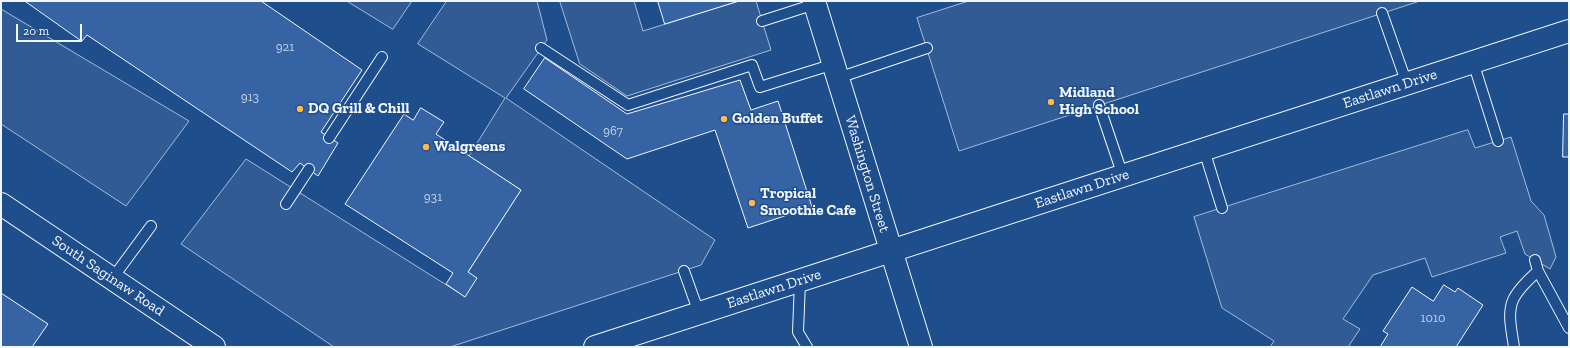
<!DOCTYPE html>
<style>
body{margin:0}
#map{position:relative;width:1570px;height:348px;overflow:hidden;background:#1f4e8c;font-family:"Zilla Slab",serif}
canvas{display:block}
.frame{position:absolute;inset:0;border:2px solid #f2f6ff;pointer-events:none}
.scale{position:absolute;left:16px;top:24px;width:66px;height:18px;box-sizing:border-box;border:2px solid #f2f6ff;border-top:0;padding-left:5px;font-size:12px;line-height:14px;white-space:nowrap;color:#f2f6ff;-webkit-text-stroke:3px #1f4e8c;paint-order:stroke}
</style>
<div id="map">
<canvas width="1570" height="348"></canvas>
<div class="frame"></div>
<div class="scale">20 m</div>
</div>
<script>
const context = document.querySelector('canvas').getContext('2d');
context.lineJoin = 'round';
function paint(path, color) {
  context.fillStyle = color;
  context.fill(path, 'evenodd');
}
function trace(path, color, width, dash) {
  context.strokeStyle = color;
  context.lineWidth = width;
  context.lineCap = dash ? 'butt' : 'round';
  context.setLineDash(dash || []);
  context.stroke(path);
}
function write(font, color, halo, rows, align = 'center') {
  context.font = font + ' "Zilla Slab",serif';
  context.lineWidth = 3;
  context.setLineDash([]);
  context.textBaseline = 'middle';
  context.strokeStyle = halo;
  context.fillStyle = color;
  for (const [text, x, y, turn = 0] of rows) {
    context.save();
    context.translate(x, y);
    context.rotate((+turn || 0) * Math.PI / 180);
    context.textAlign = isNaN(turn) ? turn : align;
    if (halo) context.strokeText(text, 0, 0);
    context.fillText(text, 0, 0);
    context.restore();
  }
}
const parking = new Path2D(`
 M 347,1 L 412,1 L 393,29 Z
 M 447,1 L 537,1 L 547,40 L 506,98 L 715,240 L 701,265 L 450,347 L 334,347 L 181,244 L 246,159 L 464,296 L 468,272 L 521,190 L 469,156 L 505,98 L 418,44 Z
 M 560,1 L 634,1 L 643,31 L 739,1 L 756,1 L 771,50 L 627,96 L 580,64 Z
 M 969,1 L 1420,1 L 959,151 L 917,18 Z
 M 1,9 L 189,121 L 126,206 L 1,124 Z
 M 1468,130 L 1475,148 L 1511,137 L 1531,201 L 1544,215 L 1556,257 L 1550,269 L 1525,254 L 1517,231 L 1500,237 L 1506,253 L 1432,277 L 1425,258 L 1373,275 L 1343,319 L 1360,329 L 1348,347 L 1270,347 L 1274,341 L 1222,308 L 1194,217 Z`);
paint(parking, '#305b95');
trace(parking, '#a8bbd7', 1);
const building = new Path2D(`
 M 25,1 L 261,1 L 362,70 L 321,132 L 338,143 L 318,176 L 300,163 L 292,172 L 87,35 L 82,41 Z
 M 658,1 L 739,1 L 665,24 Z
 M 545,58 L 627,114 L 740,80 L 751,110 L 778,101 L 812,207 L 748,228 L 715,130 L 627,159 L 524,89 Z
 M 421,108 L 444,122 L 436,134 L 521,190 L 468,272 L 477,278 L 465,297 L 446,284 L 453,273 L 345,204 L 404,114 L 413,120 Z
 M 1564,114 L 1569,114 L 1569,157 L 1563,157 Z
 M 1444,285 L 1455,292 L 1458,288 L 1483,305 L 1456,347 L 1380,347 L 1388,334 L 1383,331 L 1412,287 L 1433,301 Z
 M 1,293 L 48,324 L 32,347 L 1,347 Z`);
paint(building, '#3563a3');
trace(building, '#f2f6ff', 1);
const lane = new Path2D(`
 M 1382,13 L 1407,84
 M 762,21 L 815,4
 M 541,48 L 628,105 L 752,65 L 760,87 L 834,64
 M 1473,62 L 1498,141
 M 838,78 L 927,48
 M 1099,105 L 1123,176
 M 329,138 L 382,57
 M 1204,150 L 1222,208
 M 286,204 L 309,169
 M 1535,260 L 1538,271 L 1569,328
 M 684,271 L 699,313
 M 112,279 L 151,226
 M 800,281 L 798,332 L 807,347
 M 1514,347 C 1512,332 1507,314 1513,300 C 1518,289 1529,279 1538,271`);
const secondary = new Path2D(`
 M 814,1 L 921,347
 M 1,204 L 214,347
 M 595,347 L 1569,31`);
trace(lane, '#f2f6ff', 12);
trace(secondary, '#f2f6ff', 24);
trace(lane, '#1f4e8c', 10);
trace(secondary, '#1f4e8c', 22);
for (const [x, y, r, color] of [
 [1051,102,4,"#ffb74d"],
 [300,109,4,"#ffb74d"],
 [724,119,4,"#ffb74d"],
 [426,147,4,"#ffb74d"],
 [752,203,4,"#ffb74d"]
]) {
  const dot = new Path2D();
  dot.arc(x, y, r, 0, 2 * Math.PI);
  context.fillStyle = color;
  context.fill(dot);
  trace(dot, '#1f4e8c', 1.5);
}
write('13px', '#c3d1e8', null, [
 ["921",285,47],
 ["913",250,97],
 ["967",613,131],
 ["931",433,197],
 ["1010",1433,318]
]);
write('15px', '#f2f6ff', '#1f4e8c', [
 ["Eastlawn Drive",1390,89,-18],
 ["Washington Street",867,174,73],
 ["Eastlawn Drive",1082,189,-18],
 ["South Saginaw Road",108,276,34],
 ["Eastlawn Drive",774,289,-18]
]);
write('bold 15px', '#f2f6ff', '#1f4e8c', [
 ["Midland",1059,93],
 ["High School",1059,110],
 ["DQ Grill & Chill",308,109],
 ["Golden Buffet",732,119],
 ["Walgreens",434,147],
 ["Tropical",760,194],
 ["Smoothie Cafe",760,211]
], 'left');
</script>
